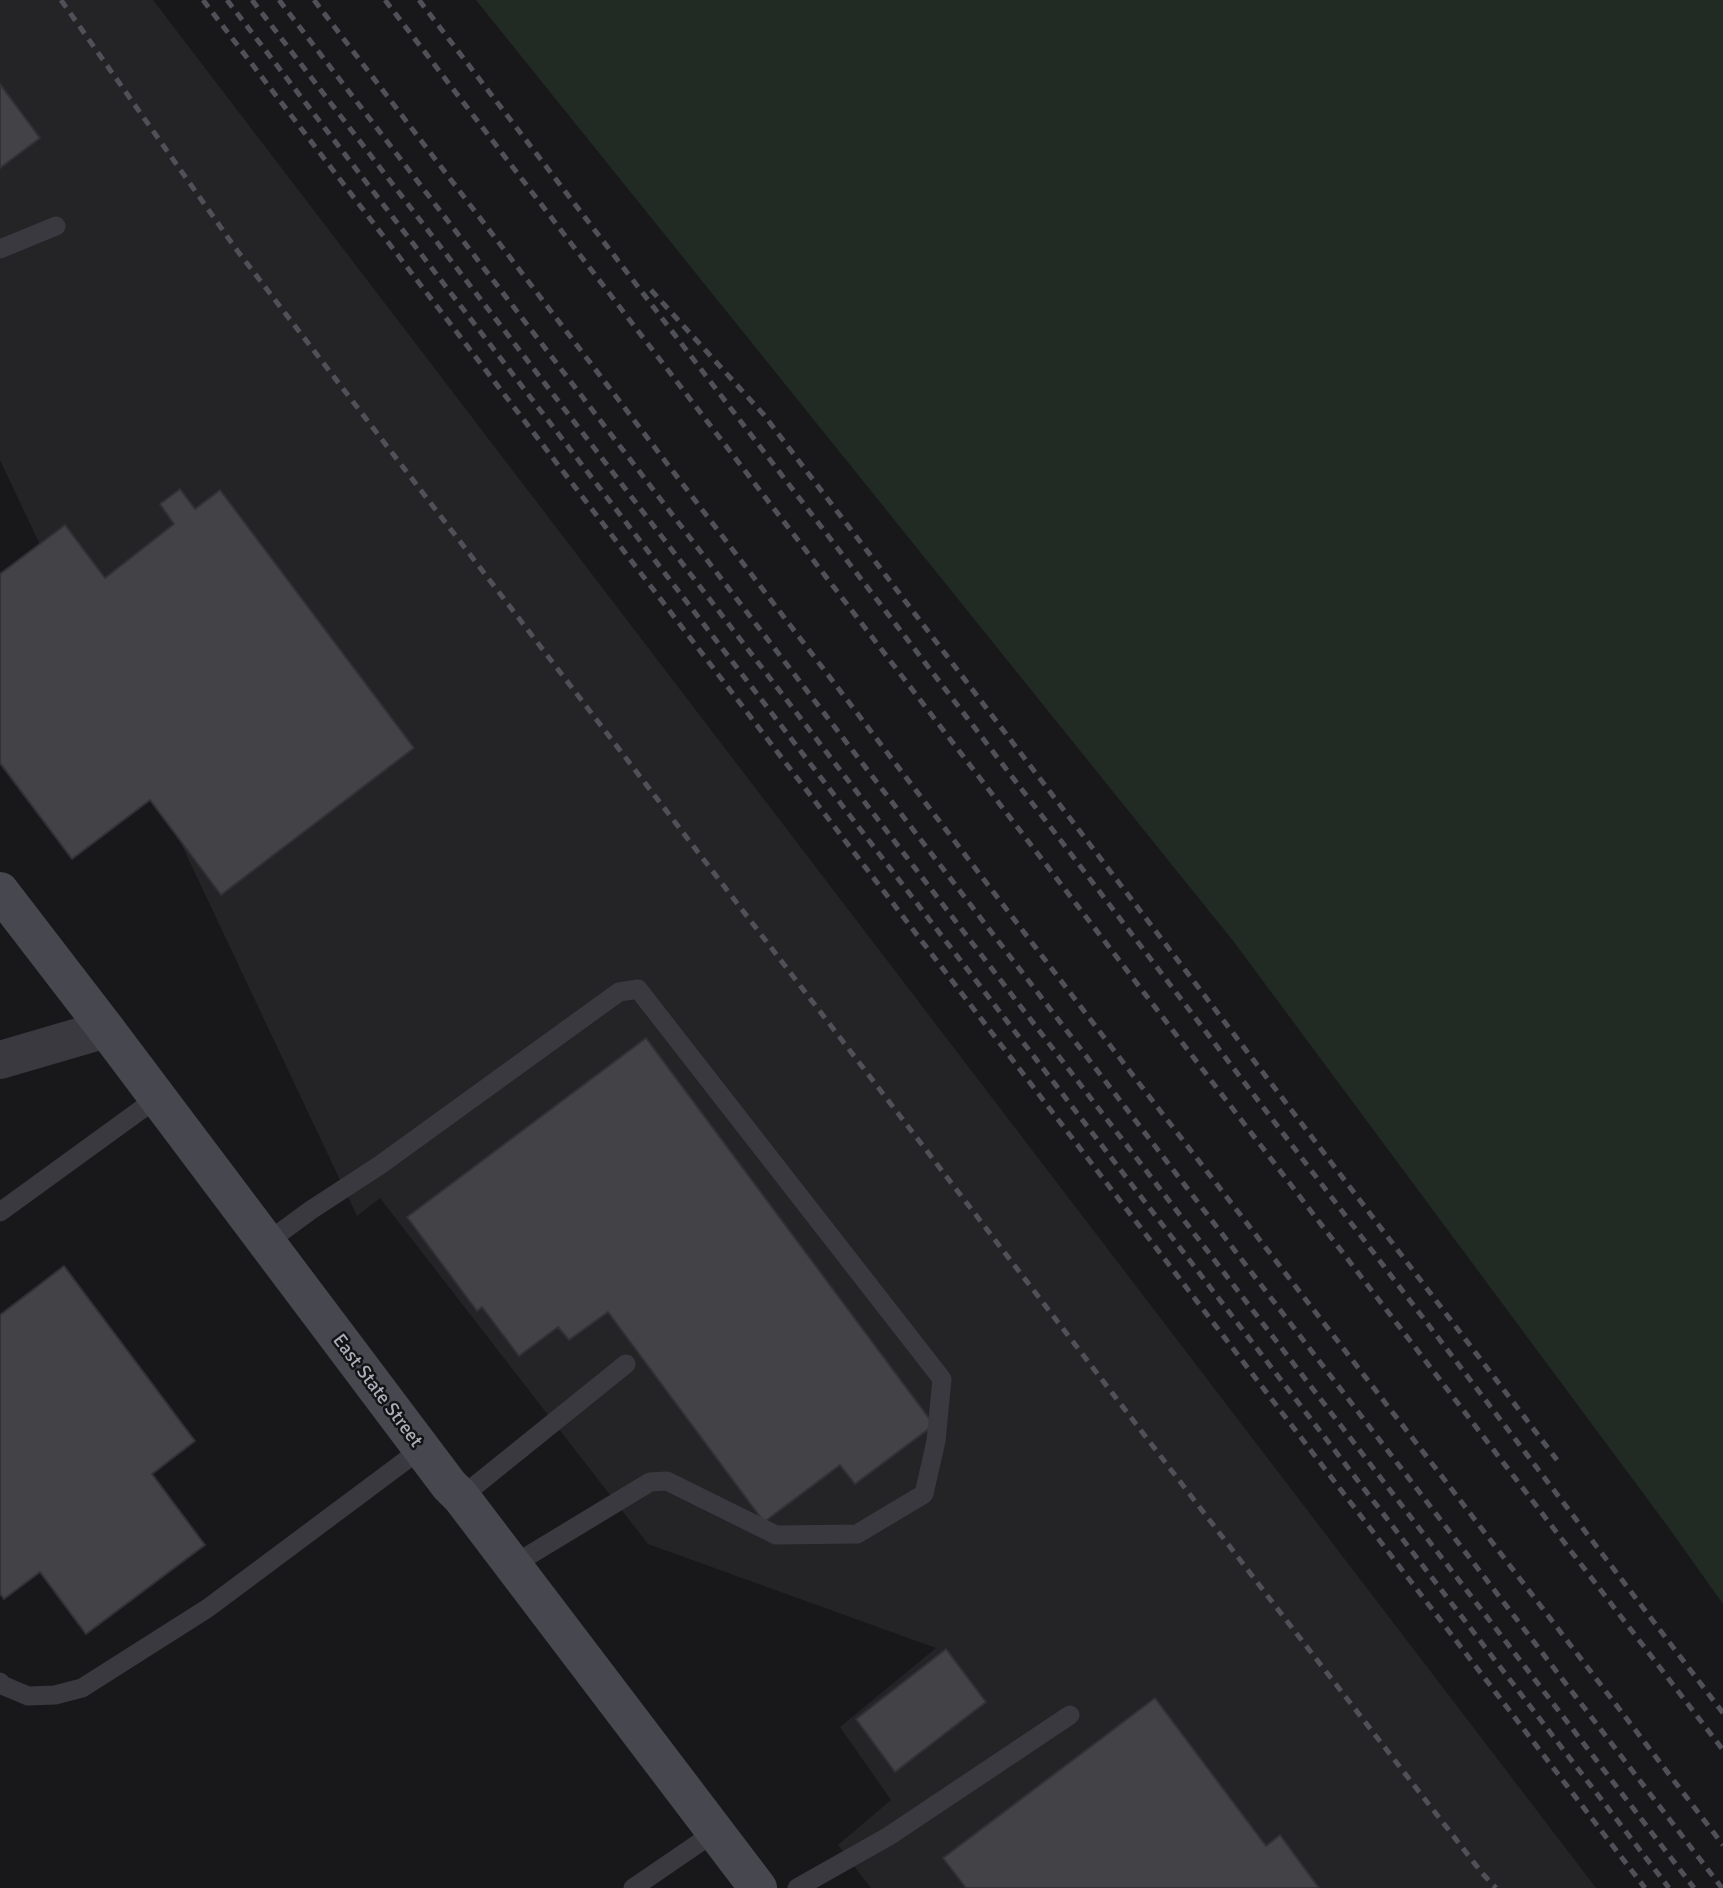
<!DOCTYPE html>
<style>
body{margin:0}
canvas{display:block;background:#18181a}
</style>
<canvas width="1723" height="1888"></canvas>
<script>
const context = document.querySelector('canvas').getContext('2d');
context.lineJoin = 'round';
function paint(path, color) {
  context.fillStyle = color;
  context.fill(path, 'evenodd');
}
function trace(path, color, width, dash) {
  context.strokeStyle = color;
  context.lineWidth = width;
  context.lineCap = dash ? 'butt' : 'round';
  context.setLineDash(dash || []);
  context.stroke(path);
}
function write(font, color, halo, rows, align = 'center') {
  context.font = font + ' Signika,sans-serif';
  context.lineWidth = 5;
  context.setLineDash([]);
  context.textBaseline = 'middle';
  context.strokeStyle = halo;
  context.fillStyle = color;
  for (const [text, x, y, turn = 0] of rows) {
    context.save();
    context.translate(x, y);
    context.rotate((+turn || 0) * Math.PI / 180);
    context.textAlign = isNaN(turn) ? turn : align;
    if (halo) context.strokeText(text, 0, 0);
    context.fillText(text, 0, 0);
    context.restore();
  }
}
paint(new Path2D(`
 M 0,0 L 153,0 L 1596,1888 L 871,1888 L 838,1845 L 891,1800 L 840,1727 L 936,1648 L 648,1544 L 380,1198 L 357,1216 L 0,460 Z`), '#242427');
paint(new Path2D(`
 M 476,0 L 1723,0 L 1723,1604 L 1669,1528 L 1234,942 Z`), '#222a24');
const building = new Path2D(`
 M 0,84 L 40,138 L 0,168 Z
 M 180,489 L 195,509 L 220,490 L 414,748 L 221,895 L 150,800 L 72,859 L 0,763 L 0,574 L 65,525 L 105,578 L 174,524 L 160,504 Z
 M 646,1038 L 934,1425 L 855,1484 L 840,1465 L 764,1522 L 608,1312 L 569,1340 L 558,1327 L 519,1356 L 482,1307 L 477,1311 L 407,1217 Z
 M 64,1266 L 195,1441 L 152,1474 L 205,1545 L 86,1634 L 40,1572 L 4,1599 L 0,1594 L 0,1315 Z
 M 946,1649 L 986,1702 L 895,1772 L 856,1719 Z
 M 1155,1698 L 1266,1846 L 1280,1835 L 1319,1888 L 966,1888 L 943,1858 Z`);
paint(building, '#424247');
trace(building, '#323236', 2);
trace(new Path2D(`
 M 0,249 L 56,226
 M 0,1212 L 157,1098
 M 266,1243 L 311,1210 L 380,1165 L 619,992 L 638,989 L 942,1379 L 936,1441 L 924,1494 L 857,1534 L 776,1535 L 667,1481 L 650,1482 L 513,1565
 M 461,1497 L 626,1364
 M 0,1682 L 2,1685 L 28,1696 L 55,1695 L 82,1688 L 208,1608 L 421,1449
 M 633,1888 L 715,1832
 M 797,1888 L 889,1836 L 1070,1715`), '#39393f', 19);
trace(new Path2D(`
 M 0,1060 L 106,1029`), '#39393f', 38);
trace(new Path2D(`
 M 0,891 L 106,1029 L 449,1485 L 461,1497 L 758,1888`), '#47484f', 38);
trace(new Path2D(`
 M 61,0 L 236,249 L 1283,1616 L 1482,1873 L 1496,1888
 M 203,0 L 1645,1888
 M 227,0 L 1669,1888
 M 252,0 L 1694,1888
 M 279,0 L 1722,1888
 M 314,0 L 1135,1078 L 1437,1470 L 1723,1845
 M 385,0 L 1723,1750
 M 419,0 L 1052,829 L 1723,1713
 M 651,290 L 764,415 L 1557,1460`), '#505158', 5, [9, 7]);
write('19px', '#aaadb9', '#131315', [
 ["East State Street",377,1391,53]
]);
</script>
